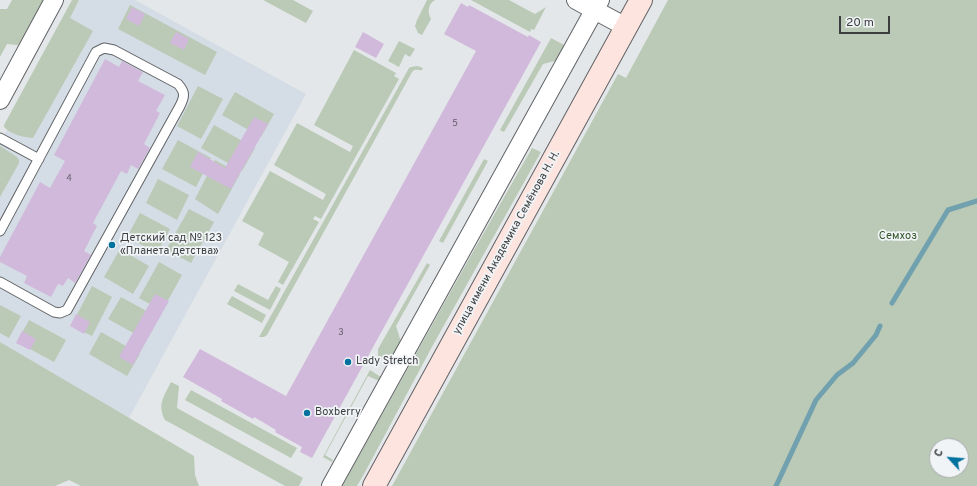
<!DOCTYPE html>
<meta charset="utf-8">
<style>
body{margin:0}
#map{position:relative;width:977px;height:486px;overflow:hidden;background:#e4e7e9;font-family:Overpass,sans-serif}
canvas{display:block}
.north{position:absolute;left:929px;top:438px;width:40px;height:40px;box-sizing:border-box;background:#f1f4f7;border:1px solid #a9abad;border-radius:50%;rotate:296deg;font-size:11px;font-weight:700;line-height:16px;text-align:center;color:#3c3d3e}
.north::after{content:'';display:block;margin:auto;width:14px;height:18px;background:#00729d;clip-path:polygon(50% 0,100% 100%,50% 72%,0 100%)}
.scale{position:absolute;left:839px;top:16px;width:51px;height:18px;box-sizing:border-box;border:2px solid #3c3d3e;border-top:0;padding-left:5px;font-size:12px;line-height:14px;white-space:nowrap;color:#3c3d3e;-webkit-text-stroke:3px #f1f4f7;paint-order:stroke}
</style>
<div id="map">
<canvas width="977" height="486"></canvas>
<div class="north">С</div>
<div class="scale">20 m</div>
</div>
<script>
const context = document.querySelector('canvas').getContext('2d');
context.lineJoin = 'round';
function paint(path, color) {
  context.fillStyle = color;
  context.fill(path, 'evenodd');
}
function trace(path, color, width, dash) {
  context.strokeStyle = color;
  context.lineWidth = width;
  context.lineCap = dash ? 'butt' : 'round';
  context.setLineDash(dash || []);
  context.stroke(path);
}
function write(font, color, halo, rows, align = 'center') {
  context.font = font + ' Overpass,sans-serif';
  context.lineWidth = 3.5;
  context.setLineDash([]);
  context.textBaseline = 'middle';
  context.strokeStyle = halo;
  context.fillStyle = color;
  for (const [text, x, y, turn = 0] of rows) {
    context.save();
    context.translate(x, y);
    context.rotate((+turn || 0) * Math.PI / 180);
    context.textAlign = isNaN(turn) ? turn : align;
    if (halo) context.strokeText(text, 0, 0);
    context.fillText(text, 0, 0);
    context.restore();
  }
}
paint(new Path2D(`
 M 79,0 L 135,0 L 306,94 L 129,418 L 0,347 L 0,143 Z`), '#d4dde5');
paint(new Path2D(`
 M 12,0 L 48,0 L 22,44 L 17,45 L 7,44 L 0,57 L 0,9 L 7,9 Z
 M 72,0 L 79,0 L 70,18 L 93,31 L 33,138 C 23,137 12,135 4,127 L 4,125 Z
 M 263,0 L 293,0 L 313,11 L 306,23 Z
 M 427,0 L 435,0 C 428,4 427,12 431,19 L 422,35 L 418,33 L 415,26 L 417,20 Z
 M 471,0 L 509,0 L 535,14 L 546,7 L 534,30 L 531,29 L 530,32 Z
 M 668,0 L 977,0 L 977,486 L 392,486 L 618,74 L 626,78 ZM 937,446 L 961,446 L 961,470 L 937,470 Z
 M 130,5 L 217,52 L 205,75 L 118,29 Z
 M 551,38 L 566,46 L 559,60 L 543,64 L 504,132 L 500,130 Z
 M 399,41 L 415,49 L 410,57 L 405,54 L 399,67 L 388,61 Z
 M 354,50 L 396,73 L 394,76 L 399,79 L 321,219 L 315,216 L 313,219 L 319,222 L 283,285 L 278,282 L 289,262 L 258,245 L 264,233 L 242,221 L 270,171 L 323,200 L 326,194 L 274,165 L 297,123 L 350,152 L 353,146 L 314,125 Z
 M 417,66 L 423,68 L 422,70 C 416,71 415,67 411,74 L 267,335 L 264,337 L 259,337 L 409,68 L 411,67 Z
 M 198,86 L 223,99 L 201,139 L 177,126 Z
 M 235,92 L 274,114 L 261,137 L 222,115 Z
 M 214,125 L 255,148 L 242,171 L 201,148 Z
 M 178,140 L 211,158 L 196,187 L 162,169 Z
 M 0,146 L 17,157 L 19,160 L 19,163 L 0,197 Z
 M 532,148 L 541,152 L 433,345 L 364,474 L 357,486 L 342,486 L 469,259 Z
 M 484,159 L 488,161 L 443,243 L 439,241 Z
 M 215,160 L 240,174 L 218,214 L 195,199 Z
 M 158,179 L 189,195 L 177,220 L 146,203 Z
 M 189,209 L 214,222 L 191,263 L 166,250 Z
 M 140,213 L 170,229 L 157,253 L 127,237 Z
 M 120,249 L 149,266 L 133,294 L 104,277 Z
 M 159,262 L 182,275 L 162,311 L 139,298 Z
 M 427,263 L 430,265 L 396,326 L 401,342 L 393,356 L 384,357 L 378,356 L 378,349 Z
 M 238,284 L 268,300 L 276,286 L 281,289 L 270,310 L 234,291 Z
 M 92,286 L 112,297 L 92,336 L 71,326 Z
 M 232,296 L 266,315 L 262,323 L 227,304 Z
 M 121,297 L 159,318 L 146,340 L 108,319 Z
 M 0,305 L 21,316 L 9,338 L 0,333 Z
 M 29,320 L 66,340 L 54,362 L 17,342 Z
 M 101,332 L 140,354 L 127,376 L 89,354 Z
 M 0,342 L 194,456 L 195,475 L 199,486 L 81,486 L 69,480 L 55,486 L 0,486 Z
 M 370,370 L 381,377 L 379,381 L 368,376 L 325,455 L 333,460 L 332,462 L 323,457 Z
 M 171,382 L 179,386 L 177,408 L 303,478 L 299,486 L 285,486 L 165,420 C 157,405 164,396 171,382 Z
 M 191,390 L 297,448 L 291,458 L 185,400 Z`), '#bacab6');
trace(new Path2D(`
 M 892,303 L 948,210 L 977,201
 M 776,486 L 816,400 L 837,375 L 853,363 L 876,335 L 880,326`), '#71a0ae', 5);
paint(new Path2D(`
 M 461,3 L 468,7 L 469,5 L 528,37 L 529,35 L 541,42 L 312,458 L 300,452 L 302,447 L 275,432 L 276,430 L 254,417 L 253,419 L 221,401 L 222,399 L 183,377 L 200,349 L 286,396 L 476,51 L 444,34 Z
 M 132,7 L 145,14 L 139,26 L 126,19 Z
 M 176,32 L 189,39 L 184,50 L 170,43 Z
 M 363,32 L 384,44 L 376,58 L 355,47 Z
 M 105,59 L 119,67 L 122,61 L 143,72 L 138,81 L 165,95 L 156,111 L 160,113 L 144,144 L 150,148 L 138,169 L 131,165 L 127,174 L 121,171 L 93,223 L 97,226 L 84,251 L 91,255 L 75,283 L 68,278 L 63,286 L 58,284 L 51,297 L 24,283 L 27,276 L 0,262 L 0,257 L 40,182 L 50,188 L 65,161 L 54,155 Z
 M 254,117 L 268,124 L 231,189 L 190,167 L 198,152 L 225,168 Z
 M 155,294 L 169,301 L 133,365 L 119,357 Z
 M 76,314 L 90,322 L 84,334 L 70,326 Z
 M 22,331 L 36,339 L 30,350 L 16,343 Z`), '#d1b9dc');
const lane = new Path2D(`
 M 0,138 L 39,159
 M 0,231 L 96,52 L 104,48 L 114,50 L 178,84 C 185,92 185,96 180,106 L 67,310 L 60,313 L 54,312 L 0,282`);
const street = new Path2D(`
 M 576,0 L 626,27
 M 0,100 L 54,0
 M 331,486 L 600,0`);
const secondary = new Path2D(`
 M 374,486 L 641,0`);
trace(lane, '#606265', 11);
trace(street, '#606265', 20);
trace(secondary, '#606265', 24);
trace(lane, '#fff', 9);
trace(street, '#fff', 18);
trace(secondary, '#fde4df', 22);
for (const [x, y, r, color] of [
 [112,245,4,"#00729d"],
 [348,362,4,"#00729d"],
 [307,413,4,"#00729d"]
]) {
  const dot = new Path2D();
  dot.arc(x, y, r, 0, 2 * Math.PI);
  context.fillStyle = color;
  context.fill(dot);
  trace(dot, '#f1f4f7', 1.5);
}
write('9px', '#615c66', null, [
 ["5",455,124],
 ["4",69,179],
 ["3",341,333]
]);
write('11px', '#2f5325', '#f1f4f7', [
 ["Семхоз",898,237]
]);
write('11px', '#3c3d3e', '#f1f4f7', [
 ["Детский сад № 123",120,239],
 ["«Планета детства»",120,252],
 ["Lady Stretch",356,362],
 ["Boxberry",315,413]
], 'left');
write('11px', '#3c3d3e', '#f1f4f7', [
 ["улица имени Академика Семёнова Н. Н.",507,243,-61]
]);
</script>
